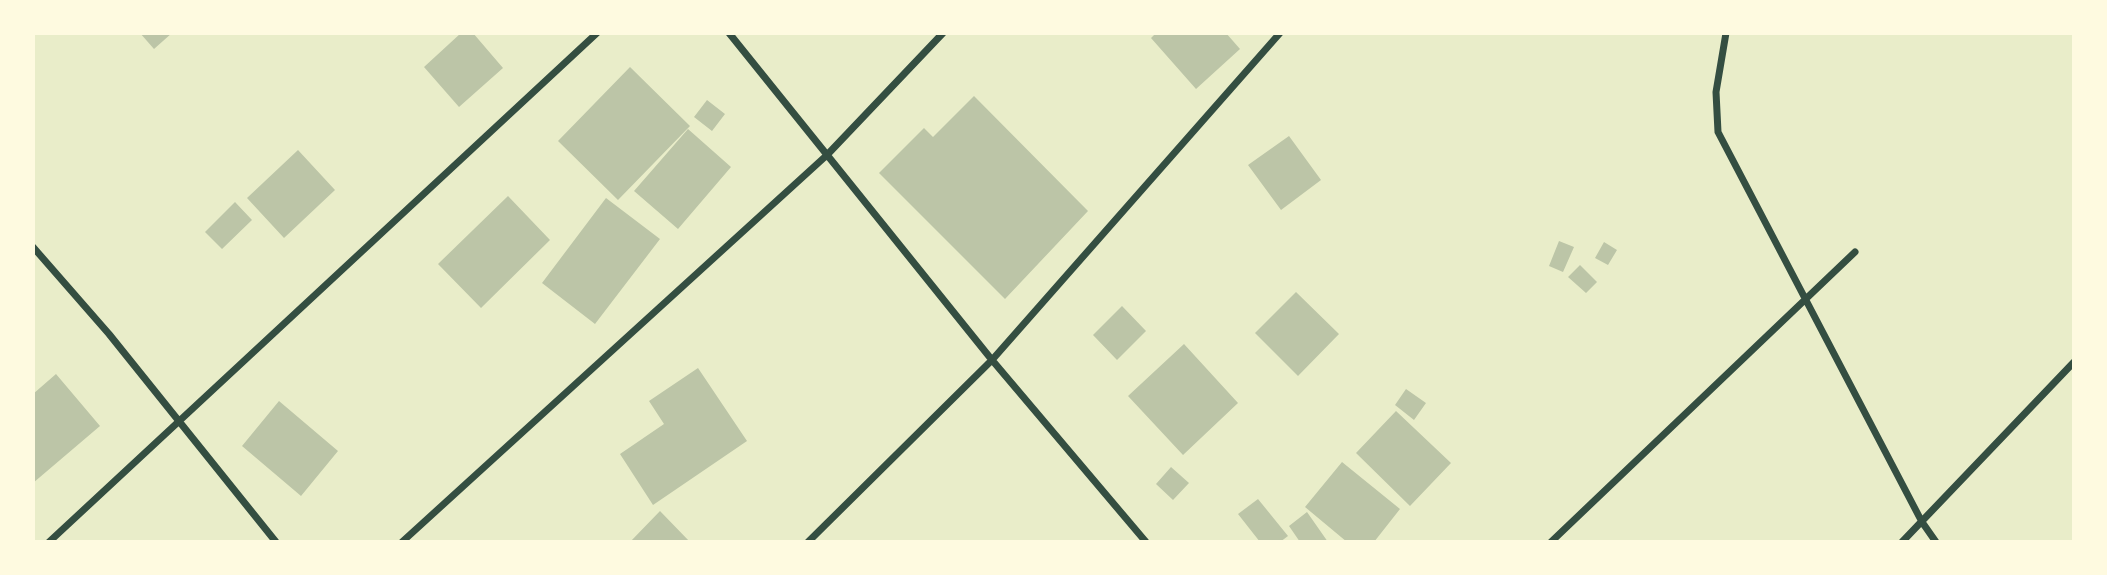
<!DOCTYPE html>
<style>
body{margin:0}
#map{position:relative;width:2107px;height:575px;overflow:hidden;background:#e9edc9;font-family:Barlow,sans-serif}
canvas{display:block}
.frame{position:absolute;inset:0;border:35px solid #fefae0;pointer-events:none}
</style>
<div id="map">
<canvas width="2107" height="575"></canvas>
<div class="frame"></div>
</div>
<script>
const context = document.querySelector('canvas').getContext('2d');
context.lineJoin = 'round';
function paint(path, color) {
  context.fillStyle = color;
  context.fill(path, 'evenodd');
}
function trace(path, color, width, dash) {
  context.strokeStyle = color;
  context.lineWidth = width;
  context.lineCap = dash ? 'butt' : 'round';
  context.setLineDash(dash || []);
  context.stroke(path);
}
paint(new Path2D(`
 M 140,33 L 172,33 L 154,49 Z
 M 461,33 L 473,33 L 503,68 L 459,107 L 424,67 Z
 M 1156,33 L 1226,33 L 1240,49 L 1196,89 L 1151,38 Z
 M 630,67 L 690,126 L 618,200 L 558,141 Z
 M 974,96 L 1088,211 L 1005,299 L 879,173 L 924,128 L 933,137 Z
 M 707,100 L 725,114 L 712,131 L 694,117 Z
 M 688,129 L 731,167 L 678,229 L 634,191 Z
 M 1289,136 L 1321,180 L 1281,210 L 1248,165 Z
 M 298,150 L 335,190 L 284,238 L 247,198 Z
 M 508,196 L 550,240 L 481,308 L 438,264 Z
 M 606,198 L 660,239 L 595,324 L 542,283 Z
 M 235,202 L 252,220 L 222,249 L 205,232 Z
 M 1559,241 L 1574,247 L 1563,272 L 1549,266 Z
 M 1604,242 L 1617,250 L 1608,265 L 1595,258 Z
 M 1580,265 L 1597,282 L 1586,293 L 1568,277 Z
 M 1296,292 L 1339,334 L 1298,376 L 1255,333 Z
 M 1122,306 L 1146,331 L 1117,360 L 1093,335 Z
 M 1184,344 L 1238,403 L 1183,455 L 1128,396 Z
 M 698,368 L 747,441 L 653,505 L 620,454 L 664,424 L 649,401 Z
 M 56,374 L 100,426 L 33,483 L 33,394 Z
 M 1406,389 L 1426,403 L 1414,420 L 1395,405 Z
 M 279,401 L 338,451 L 301,496 L 242,446 Z
 M 1396,411 L 1451,463 L 1410,506 L 1356,453 Z
 M 1342,462 L 1400,509 L 1374,542 L 1347,542 L 1305,507 Z
 M 1171,467 L 1189,483 L 1173,500 L 1156,484 Z
 M 1258,499 L 1288,536 L 1280,542 L 1260,542 L 1238,514 Z
 M 660,511 L 690,542 L 630,542 Z
 M 1307,512 L 1328,542 L 1300,542 L 1289,526 Z`), '#bcc5a7');
trace(new Path2D(`
 M 729,33 L 992,360 L 1146,542
 M 1726,33 L 1716,92 L 1718,132 L 1922,522 L 1936,542
 M 33,247 L 109,334 L 276,542
 M 49,542 L 597,33
 M 402,542 L 827,155 L 943,33
 M 808,542 L 992,360 L 1280,33
 M 1551,542 L 1855,252
 M 1902,542 L 2074,362`), '#344e41', 7);
</script>
